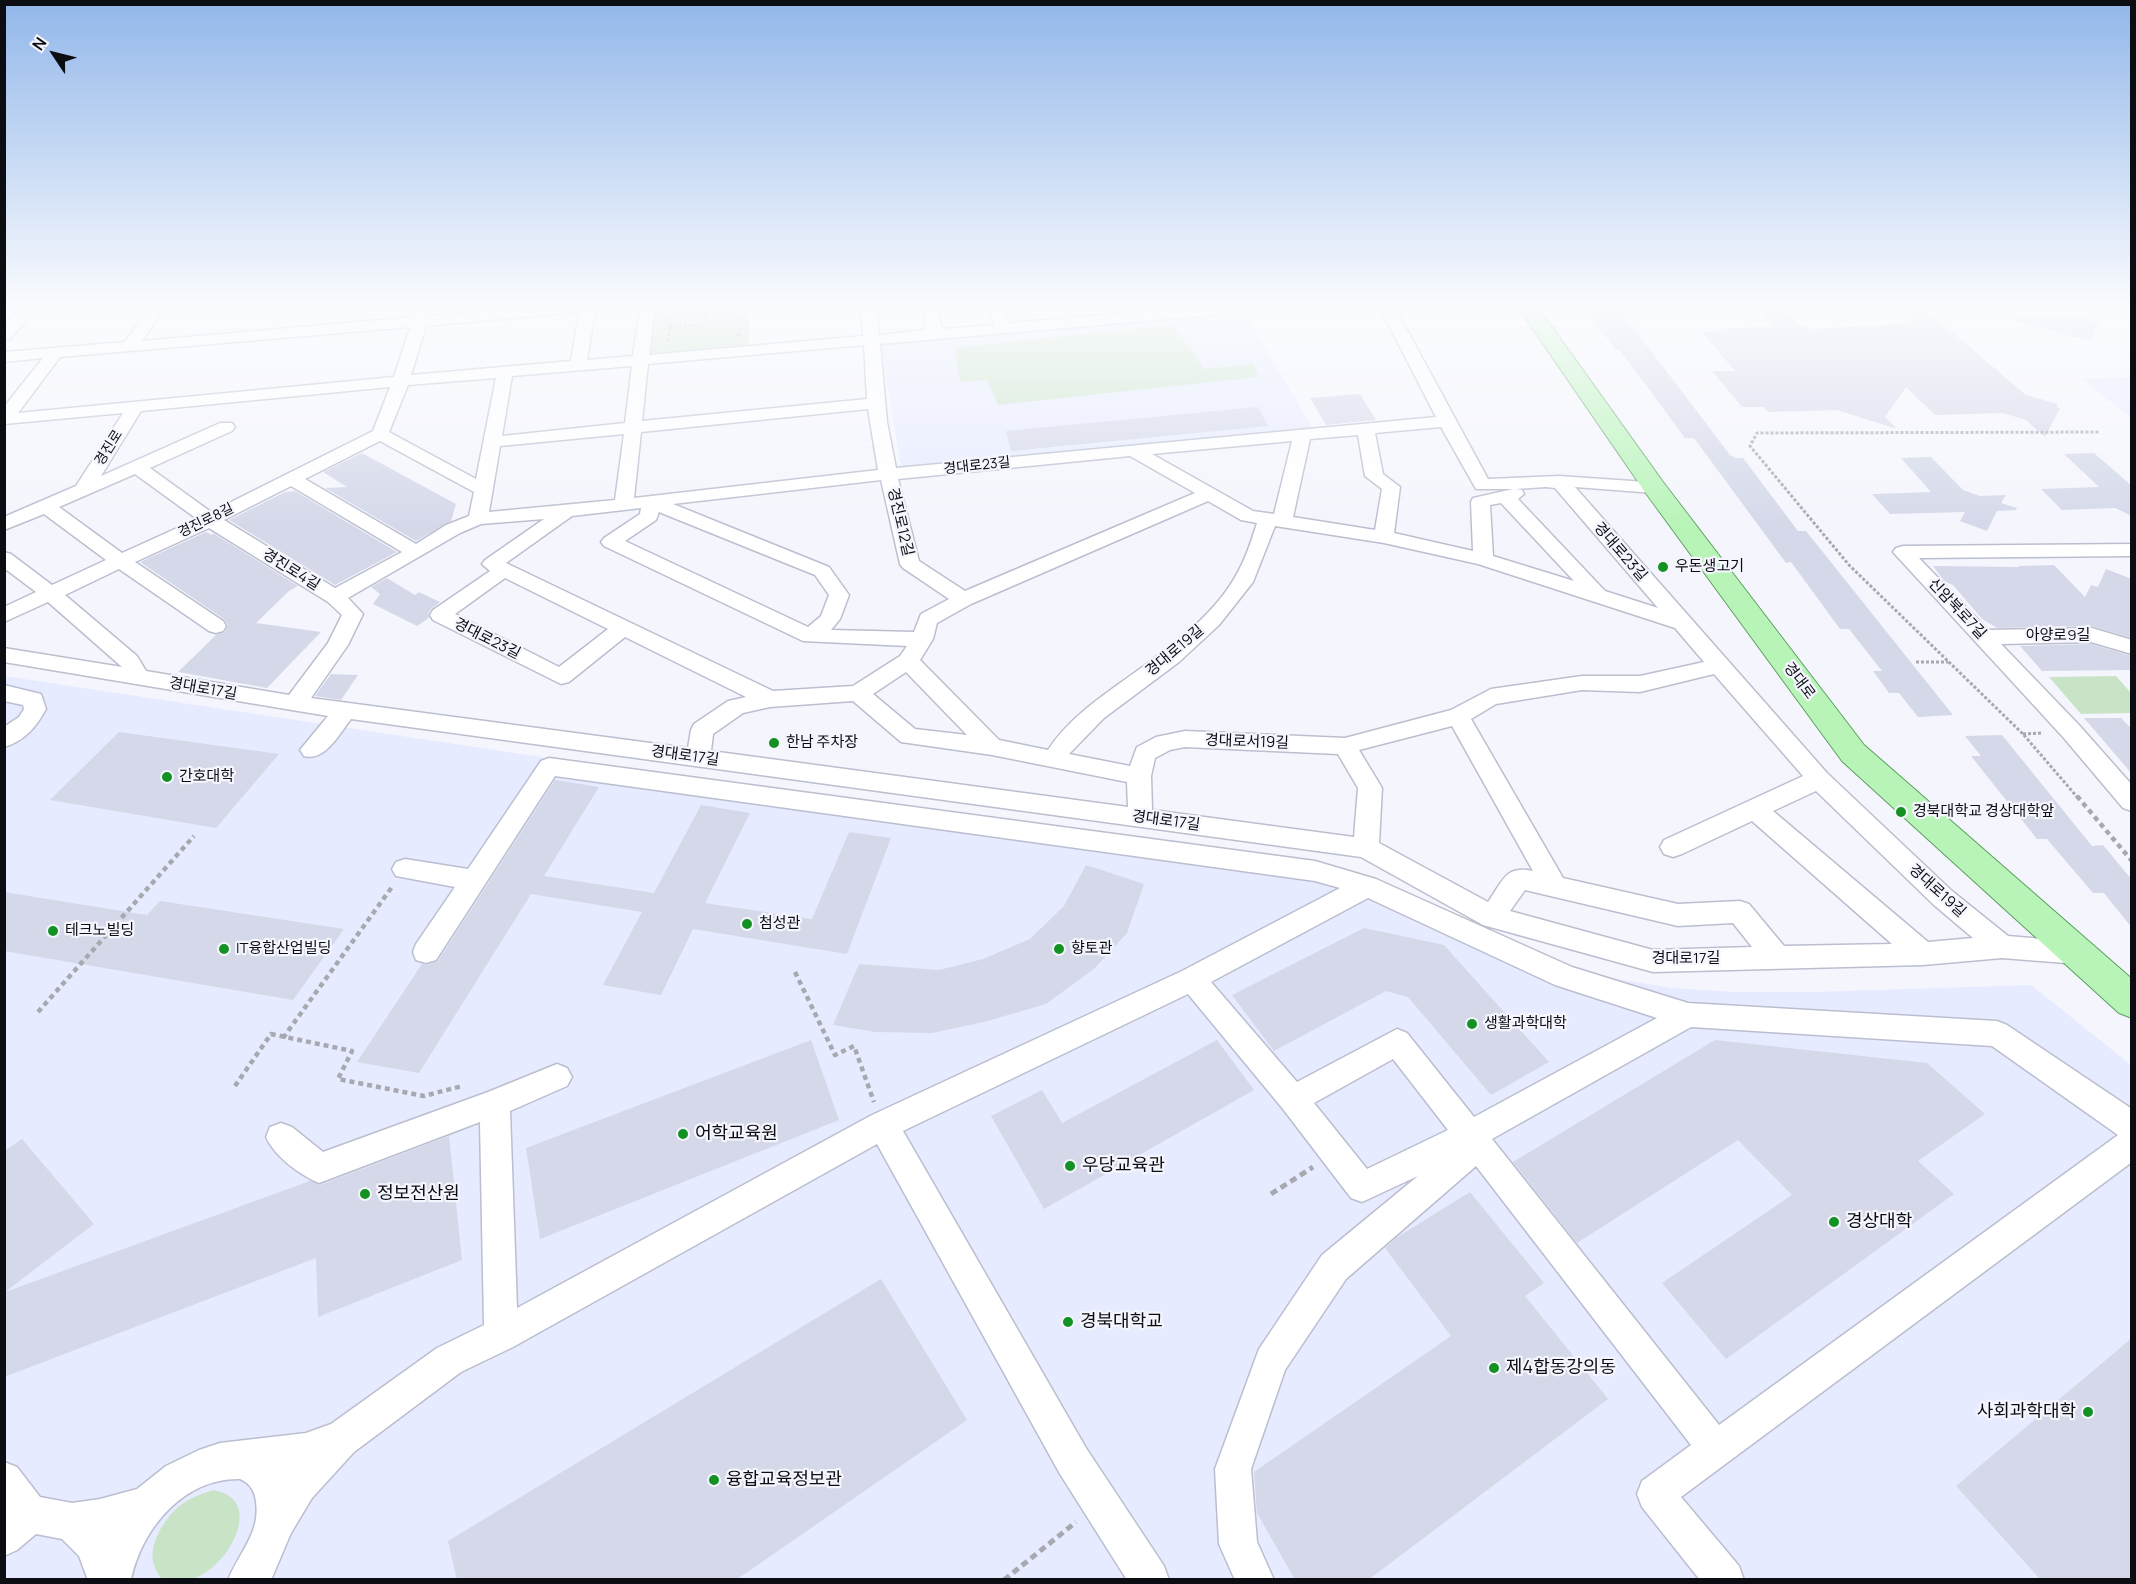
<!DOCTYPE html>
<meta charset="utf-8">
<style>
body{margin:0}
#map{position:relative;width:2136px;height:1584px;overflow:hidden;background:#f5f6fd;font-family:Manrope,sans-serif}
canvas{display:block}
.frame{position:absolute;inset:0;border:6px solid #0c0d13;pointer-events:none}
.north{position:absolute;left:24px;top:24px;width:60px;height:60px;-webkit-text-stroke:4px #f5f6fd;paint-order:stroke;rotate:305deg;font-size:16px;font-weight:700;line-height:24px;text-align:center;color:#0c0d13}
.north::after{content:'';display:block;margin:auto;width:21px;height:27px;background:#0c0d13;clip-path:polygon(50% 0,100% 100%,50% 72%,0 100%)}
</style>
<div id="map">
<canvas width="2136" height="1584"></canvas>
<div class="frame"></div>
<div class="north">N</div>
</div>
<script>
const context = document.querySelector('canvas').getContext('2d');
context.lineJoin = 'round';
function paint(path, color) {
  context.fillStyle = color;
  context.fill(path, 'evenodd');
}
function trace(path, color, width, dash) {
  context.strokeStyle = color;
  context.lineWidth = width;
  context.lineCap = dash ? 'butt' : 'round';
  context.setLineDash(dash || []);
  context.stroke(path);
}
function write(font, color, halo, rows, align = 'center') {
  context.font = font + ' Manrope,"Noto Sans KR",sans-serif';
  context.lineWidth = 4.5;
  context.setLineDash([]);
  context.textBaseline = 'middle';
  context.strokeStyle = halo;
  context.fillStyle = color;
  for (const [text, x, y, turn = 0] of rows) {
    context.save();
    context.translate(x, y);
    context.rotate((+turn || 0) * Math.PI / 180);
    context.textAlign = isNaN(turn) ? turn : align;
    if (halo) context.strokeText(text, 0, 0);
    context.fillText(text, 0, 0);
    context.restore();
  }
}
paint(new Path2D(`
 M 1243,310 L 1313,429 L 902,472 L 880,343 Z
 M 2131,377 L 2131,418 L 2082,379 Z
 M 4,676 L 707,782 L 1020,826 L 1325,864 L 1531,954 L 1593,975 L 1672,988 L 1735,992 L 1811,992 L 2031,985 L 2131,1065 L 2131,1579 L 5,1579 Z`), '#e7ebff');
paint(new Path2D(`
 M 654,306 L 749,306 L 749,345 L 649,354 Z
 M 1173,324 L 1204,369 L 1254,364 L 1258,377 L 998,405 L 987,380 L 960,382 L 954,348 Z
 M 2116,676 L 2131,693 L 2131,713 L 2081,714 L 2049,677 Z
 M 213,1490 C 271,1499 222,1580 184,1580 C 178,1580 170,1581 165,1580 C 160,1578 158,1574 156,1570 C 146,1551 160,1526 173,1512 C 184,1500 198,1495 213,1490 Z`), '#c9e3c7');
paint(new Path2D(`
 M 1585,306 L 1617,306 L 1730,455 L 1736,458 L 1743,458 L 1798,531 L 1806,531 L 1953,715 L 1918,717 L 1899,693 L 1889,693 L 1873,671 L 1882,671 L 1849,629 L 1840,629 L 1791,562 L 1786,563 L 1694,438 L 1685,438 L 1620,350 L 1616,350 L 1592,319 L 1595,319 Z
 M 1895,306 L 1922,306 L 2026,395 L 2058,404 L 2056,407 L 2060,408 L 2045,437 L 2026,420 L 2003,413 L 1935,415 L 1906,387 L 1885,417 L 1897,429 L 1837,410 L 1768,412 L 1764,407 L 1742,407 L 1712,371 L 1735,371 L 1702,332 L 1727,331 L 1724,328 L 1773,327 L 1756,308 L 1782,307 L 1801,326 L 1811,329 L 1914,323 Z
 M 2072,315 L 2098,322 L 2090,341 L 2018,322 L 2019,317 Z
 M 1360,394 L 1376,420 L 1326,425 L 1310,398 Z
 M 1258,407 L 1268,426 L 1011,451 L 1006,431 Z
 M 362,453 L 456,504 L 451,521 L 416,541 L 325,488 L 347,487 L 323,472 Z
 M 2094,453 L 2132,486 L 2132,516 L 2115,508 L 2062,510 L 2041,489 L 2099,487 L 2064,454 Z
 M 1931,457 L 1963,490 L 1980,496 L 2006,495 L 2001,503 L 2017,508 L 2016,510 L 1997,511 L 1987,531 L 1960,521 L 1965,512 L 1890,514 L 1872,494 L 1931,492 L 1901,458 Z
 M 295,491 L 397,552 L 335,585 L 229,520 L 285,492 Z
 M 206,532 L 212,535 L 213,533 L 298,586 L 289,591 L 256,623 L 321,632 L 267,688 L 178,672 L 216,635 L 225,632 L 228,625 L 224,619 L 140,562 Z
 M 2054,565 L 2085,597 L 2091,585 L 2098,587 L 2106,569 L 2132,579 L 2132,638 L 2092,626 L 1997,628 L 1982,619 L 1953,585 L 1945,582 L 1933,566 L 2019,567 L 2018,566 Z
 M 387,578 L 415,595 L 419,592 L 440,602 L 431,609 L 428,614 L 429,618 L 417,626 L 373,604 L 380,594 L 371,587 Z
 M 2091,644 L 2132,656 L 2132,670 L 2042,671 L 2020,646 Z
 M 331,674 L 358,675 L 341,700 L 315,696 Z
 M 2084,718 L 2121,718 L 2132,729 L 2132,774 Z
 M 119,732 L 279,754 L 216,828 L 50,800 Z
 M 2002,735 L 2092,846 L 2103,845 L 2132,880 L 2132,928 L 2104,893 L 2093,893 L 2047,839 L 2037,839 L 1971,756 L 1981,756 L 1965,736 Z
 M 555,780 L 599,787 L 544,876 L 654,893 L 701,805 L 750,813 L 705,903 L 812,919 L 849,832 L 891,838 L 847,954 L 693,929 L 661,995 L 603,985 L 642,912 L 531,894 L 419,1073 L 357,1062 L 422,964 L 427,965 L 438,961 Z
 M 1086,865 L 1144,884 L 1127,933 L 1095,968 L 1046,1004 L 984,1022 L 932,1033 L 875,1032 L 833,1025 L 859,964 L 939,970 L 983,959 L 1030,939 L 1064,906 Z
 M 4,892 L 147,915 L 160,901 L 344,929 L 293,1000 L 4,951 Z
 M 1364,928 L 1444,945 L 1549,1062 L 1491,1095 L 1408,997 L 1386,991 L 1274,1051 L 1232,995 Z
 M 811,1040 L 839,1120 L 540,1239 L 526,1148 Z
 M 1217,1040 L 1254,1090 L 1044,1209 L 991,1116 L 1042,1090 L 1062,1123 Z
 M 1715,1040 L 1927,1063 L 1985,1114 L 1918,1161 L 1954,1194 L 1726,1359 L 1662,1283 L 1792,1195 L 1738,1140 L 1577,1243 L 1513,1162 Z
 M 449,1136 L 462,1260 L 318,1317 L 316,1258 L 4,1377 L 4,1151 L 22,1139 L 94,1224 L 5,1292 L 310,1181 L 320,1185 Z
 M 1470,1192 L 1544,1283 L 1525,1296 L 1608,1399 L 1368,1580 L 1295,1580 L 1257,1513 L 1254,1472 L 1451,1336 L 1385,1248 L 1396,1238 Z
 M 881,1279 L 967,1420 L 736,1580 L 457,1580 L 448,1541 Z
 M 2132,1338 L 2132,1580 L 2041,1580 L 1956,1486 Z`), '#d4d8e9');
const minor = new Path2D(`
 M 22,306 L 38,306 L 10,339 L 4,341 L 4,326 Z
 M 151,306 L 166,306 L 142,341 L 413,317 L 418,306 L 430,306 L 429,316 L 551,306 L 608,306 L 606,309 L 595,311 L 587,360 L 633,356 L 640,306 L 655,306 L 649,355 L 863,336 L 861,306 L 876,306 L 879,335 L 926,330 L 922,306 L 936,306 L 942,329 L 994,325 L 987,306 L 1001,306 L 1009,323 L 1210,306 L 1267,306 L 1259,311 L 880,344 L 887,422 L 896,468 L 1436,417 L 1379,306 L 1394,306 L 1488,479 L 1559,476 L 1661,483 L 1663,487 L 1661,491 L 1654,493 L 1575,487 L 1827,773 L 1952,891 L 2008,936 L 2078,942 L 2088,945 L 2091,953 L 2088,961 L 2078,964 L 2002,958 L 1923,965 L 1653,972 L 1483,925 L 1361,857 L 351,719 C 339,734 325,762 304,756 L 300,750 L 328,716 L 4,662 L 4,648 L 122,667 L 48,602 L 4,622 L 4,607 L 36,592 L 4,568 L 4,552 L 11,554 L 52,585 L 106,560 L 44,514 L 4,530 L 4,517 L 76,486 L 123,413 L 4,424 L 4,407 L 43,358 L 4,362 L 4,352 L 125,342 ZM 579,312 L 571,361 L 411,375 L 426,326 ZM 410,327 L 394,377 L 18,413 L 60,357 ZM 864,345 L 867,399 L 642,421 L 648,364 ZM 632,366 L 625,423 L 502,436 L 512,376 ZM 496,378 L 476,479 L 389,432 L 408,385 ZM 390,387 L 373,431 L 211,512 L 150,468 L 232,431 L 235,427 L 232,423 L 220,423 L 101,476 L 141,411 ZM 868,409 L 878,470 L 634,498 L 641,432 ZM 1441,427 L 1476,489 L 1513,489 L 1473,498 L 1471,502 L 1473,551 L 1394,533 L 1400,487 L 1383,474 L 1375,433 ZM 624,434 L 615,500 L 489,512 L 500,446 ZM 1358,435 L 1365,476 L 1382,489 L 1375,530 L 1293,517 L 1310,439 ZM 380,441 L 474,492 L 469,516 L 446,525 L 416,544 L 305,479 ZM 1292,441 L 1274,514 L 1253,511 L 1152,454 ZM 1130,456 L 1195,493 L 965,591 L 919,561 L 898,479 ZM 135,474 L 197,519 L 122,553 L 59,507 ZM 881,480 L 900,564 L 903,568 L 949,599 L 921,614 L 914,632 L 831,630 L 840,619 L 849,595 L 829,567 L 673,504 ZM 291,486 L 402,552 L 335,588 L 224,520 ZM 1546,487 L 1555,488 L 1658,608 L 1605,591 L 1518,499 L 1524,494 L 1522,490 L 1516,489 ZM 1208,501 L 1241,520 L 1257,523 C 1251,542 1245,561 1234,579 C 1210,620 1161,654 1123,681 C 1095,701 1067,721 1048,750 L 999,740 L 920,660 L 933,639 L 937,623 L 971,604 ZM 1501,503 L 1574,581 L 1493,556 L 1490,505 ZM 641,508 L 640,514 L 604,538 L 601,542 L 604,546 L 803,641 L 907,646 L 900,656 L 853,686 L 773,691 L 506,563 L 572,516 ZM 659,512 L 815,575 L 829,595 L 821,616 L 808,627 L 625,541 L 656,520 ZM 544,519 L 485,560 L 482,564 L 490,571 L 433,610 L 430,615 L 433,620 L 561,684 L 569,682 L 625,637 L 746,697 L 728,701 L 694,724 L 691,730 L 688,748 L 311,698 L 348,645 L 363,614 L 348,598 L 460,533 L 481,524 ZM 1275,526 L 1384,543 L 1478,564 L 1675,628 L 1704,662 L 1640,676 L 1582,676 L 1491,689 L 1451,710 L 1345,738 L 1185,731 L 1156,737 L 1137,747 L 1130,766 L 1069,754 L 1104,718 L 1179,662 L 1219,625 L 1253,582 ZM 209,528 L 328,602 L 342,615 L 328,643 L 289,695 L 146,671 L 137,656 L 65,595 L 119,569 L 209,631 L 216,633 L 223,631 L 226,626 L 223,621 L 135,562 ZM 505,578 L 608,629 L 559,667 L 455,614 ZM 906,672 L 967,735 L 915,729 L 873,694 ZM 1714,674 L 1803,776 L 1664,840 L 1660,847 L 1664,854 L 1673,857 L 1682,854 L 1752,821 L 1892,944 L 1784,946 L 1749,904 L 1740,901 L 1678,904 L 1563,878 L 1471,719 L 1496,704 L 1582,690 L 1640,692 ZM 853,701 L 901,742 L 992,755 L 1127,782 L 1128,807 L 711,751 L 713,734 L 743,713 L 770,707 ZM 1452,726 L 1533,871 C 1505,865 1503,881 1488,902 L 1379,843 L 1382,788 L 1359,750 ZM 1185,747 L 1338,754 L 1358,788 L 1354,837 L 1152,810 L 1151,776 L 1155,758 L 1170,750 ZM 1816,791 L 1934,905 L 1973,938 L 1928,942 L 1773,811 ZM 1525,890 L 1678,926 L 1733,923 L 1752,947 L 1653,950 L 1510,911 Z
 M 2132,544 L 2132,556 L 1919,558 L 1988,630 L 2092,628 L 2132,640 L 2132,654 L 2091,642 L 2001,644 L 2079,725 L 2132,785 L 2132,811 L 2123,808 L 2063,737 L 1893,552 L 1896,548 L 1903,546 Z
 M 4,685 L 41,694 L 46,709 C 36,727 25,741 4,747 L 4,727 L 19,717 L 24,709 L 23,705 L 4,701 Z
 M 549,758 L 1315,861 L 1376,879 L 1572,967 L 1688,1003 L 1997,1021 L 2007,1025 L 2132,1109 L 2132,1162 L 1681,1497 L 1739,1566 L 1744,1580 L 1700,1580 L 1642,1507 L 1637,1494 L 1642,1481 L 1691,1445 L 1476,1166 L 1346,1279 L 1285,1370 L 1251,1469 L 1257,1542 L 1274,1580 L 1235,1580 L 1219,1544 L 1215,1469 L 1259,1349 L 1322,1255 L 1418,1176 L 1362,1202 L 1351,1198 L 1283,1109 L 1188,994 L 903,1131 L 1086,1448 L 1164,1566 L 1169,1580 L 1127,1580 L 1060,1474 L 877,1144 L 513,1347 L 461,1372 L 354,1452 L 312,1498 L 291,1533 L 271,1580 L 228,1580 C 240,1550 263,1531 255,1496 C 253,1489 248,1482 240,1479 C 184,1478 142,1528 131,1580 L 88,1580 L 79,1556 L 62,1539 L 36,1534 L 17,1550 L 4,1556 L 4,1462 L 17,1467 L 40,1497 L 72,1503 L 100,1499 L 137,1489 L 166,1466 L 199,1450 L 220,1443 L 306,1433 L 331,1424 L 437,1348 L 484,1325 L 480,1122 L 319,1183 C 300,1175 274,1156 266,1137 L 270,1127 L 281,1123 L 292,1127 L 323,1152 L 488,1092 L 557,1064 L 567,1068 L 572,1077 L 567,1086 L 510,1111 L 517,1308 L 872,1115 L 1182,971 L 1340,888 L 1315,881 L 555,776 L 436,960 L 426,963 L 416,960 L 413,952 L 416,944 L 455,887 L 396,876 L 392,869 L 396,862 L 405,859 L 468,869 L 541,761 ZM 1368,898 L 1555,985 L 1657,1018 L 1474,1117 L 1407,1033 L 1397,1029 L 1297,1082 L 1211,982 ZM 1691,1027 L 1992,1046 L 2118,1135 L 1719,1425 L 1492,1139 ZM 1393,1059 L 1448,1130 L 1367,1169 L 1314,1103 Z`);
const major = new Path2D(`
 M 1517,306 L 1537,306 L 1663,482 L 1864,745 L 2132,979 L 2132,1018 L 2119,1013 L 1842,761 L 1645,492 Z`);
trace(minor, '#bbbecf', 3);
trace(major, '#5d9f5f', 2);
trace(new Path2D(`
 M 702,306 L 706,314
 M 669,328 L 701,325 L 706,319 L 707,311 L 714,306
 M 738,336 L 742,322 L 739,306
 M 668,341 L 673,309 L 685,306
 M 1916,662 L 1948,662
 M 2023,734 L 2042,733
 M 2078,798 L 2023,734 L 1849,565 L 1750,446 L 1757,433 L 2100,432`), '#a8a9b0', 3, [3, 2]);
trace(new Path2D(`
 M 2077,796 L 2132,861
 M 795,972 L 835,1055 L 854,1046 L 874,1102
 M 38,1012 L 194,836
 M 283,1038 L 392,887
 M 235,1086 L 271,1034 L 352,1051 L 338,1079 L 424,1096 L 462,1086`), '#a8a9b0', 4.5, [5, 4]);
trace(new Path2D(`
 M 1271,1194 L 1313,1167
 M 1004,1580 L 1076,1522`), '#a8a9b0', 5, [7, 4.5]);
paint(minor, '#fff');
paint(major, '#b8f4b8');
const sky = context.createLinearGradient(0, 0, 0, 527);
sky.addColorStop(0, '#92b7ea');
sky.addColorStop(0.58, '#fafbfe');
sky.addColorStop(1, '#fafbfe00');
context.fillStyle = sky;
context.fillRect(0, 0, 2136, 527);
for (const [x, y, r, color] of [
 [1663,567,6,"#139223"],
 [774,743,6,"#139223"],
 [167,777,6,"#139223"],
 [1901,812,6,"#139223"],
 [747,924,6,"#139223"],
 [53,931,6,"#139223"],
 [224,949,6,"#139223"],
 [1059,949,6,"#139223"],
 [1472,1024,6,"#139223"],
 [683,1134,6,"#139223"],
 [1070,1166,6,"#139223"],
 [365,1194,6,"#139223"],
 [1834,1222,6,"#139223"],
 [1068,1322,6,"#139223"],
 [1494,1368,6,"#139223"],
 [2088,1412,6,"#139223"],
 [714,1480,6,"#139223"]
]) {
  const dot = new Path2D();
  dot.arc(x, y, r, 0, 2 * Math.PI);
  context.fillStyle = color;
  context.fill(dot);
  trace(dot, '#f5f6fd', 2);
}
write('14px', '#0c0d13', '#f5f6fd', [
 ["경진로",109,448,-58],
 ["경대로23길",977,466,-6],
 ["경진로8길",206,521,-26]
]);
write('15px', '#0c0d13', '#f5f6fd', [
 ["경진로12길",900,522,77],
 ["경대로23길",1620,552,49],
 ["경진로4길",291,570,32],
 ["신암북로7길",1957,609,47],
 ["아양로9길",2058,636],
 ["경대로23길",487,639,27],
 ["경대로19길",1175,651,-40],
 ["경대로",1799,681,53],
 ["경대로17길",203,689,10],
 ["경대로서19길",1247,742,2],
 ["경대로17길",685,756,8],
 ["경대로17길",1166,821,8],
 ["경대로19길",1937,891,42],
 ["경대로17길",1686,959]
]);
write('15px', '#0c0d13', '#f5f6fd', [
 ["우돈생고기",1675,567],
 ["한남 주차장",786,743],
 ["간호대학",179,777],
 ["경북대학교 경상대학앞",1913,812],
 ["첨성관",759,924],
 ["테크노빌딩",65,931],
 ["IT융합산업빌딩",236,949],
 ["향토관",1071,949],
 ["생활과학대학",1484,1024]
], 'left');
write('18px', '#0c0d13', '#f5f6fd', [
 ["어학교육원",695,1134],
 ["우당교육관",1082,1166],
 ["정보전산원",377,1194],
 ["경상대학",1846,1222],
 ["경북대학교",1080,1322],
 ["제4합동강의동",1506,1368],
 ["사회과학대학",2076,1412,"right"],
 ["융합교육정보관",726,1480]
], 'left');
</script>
